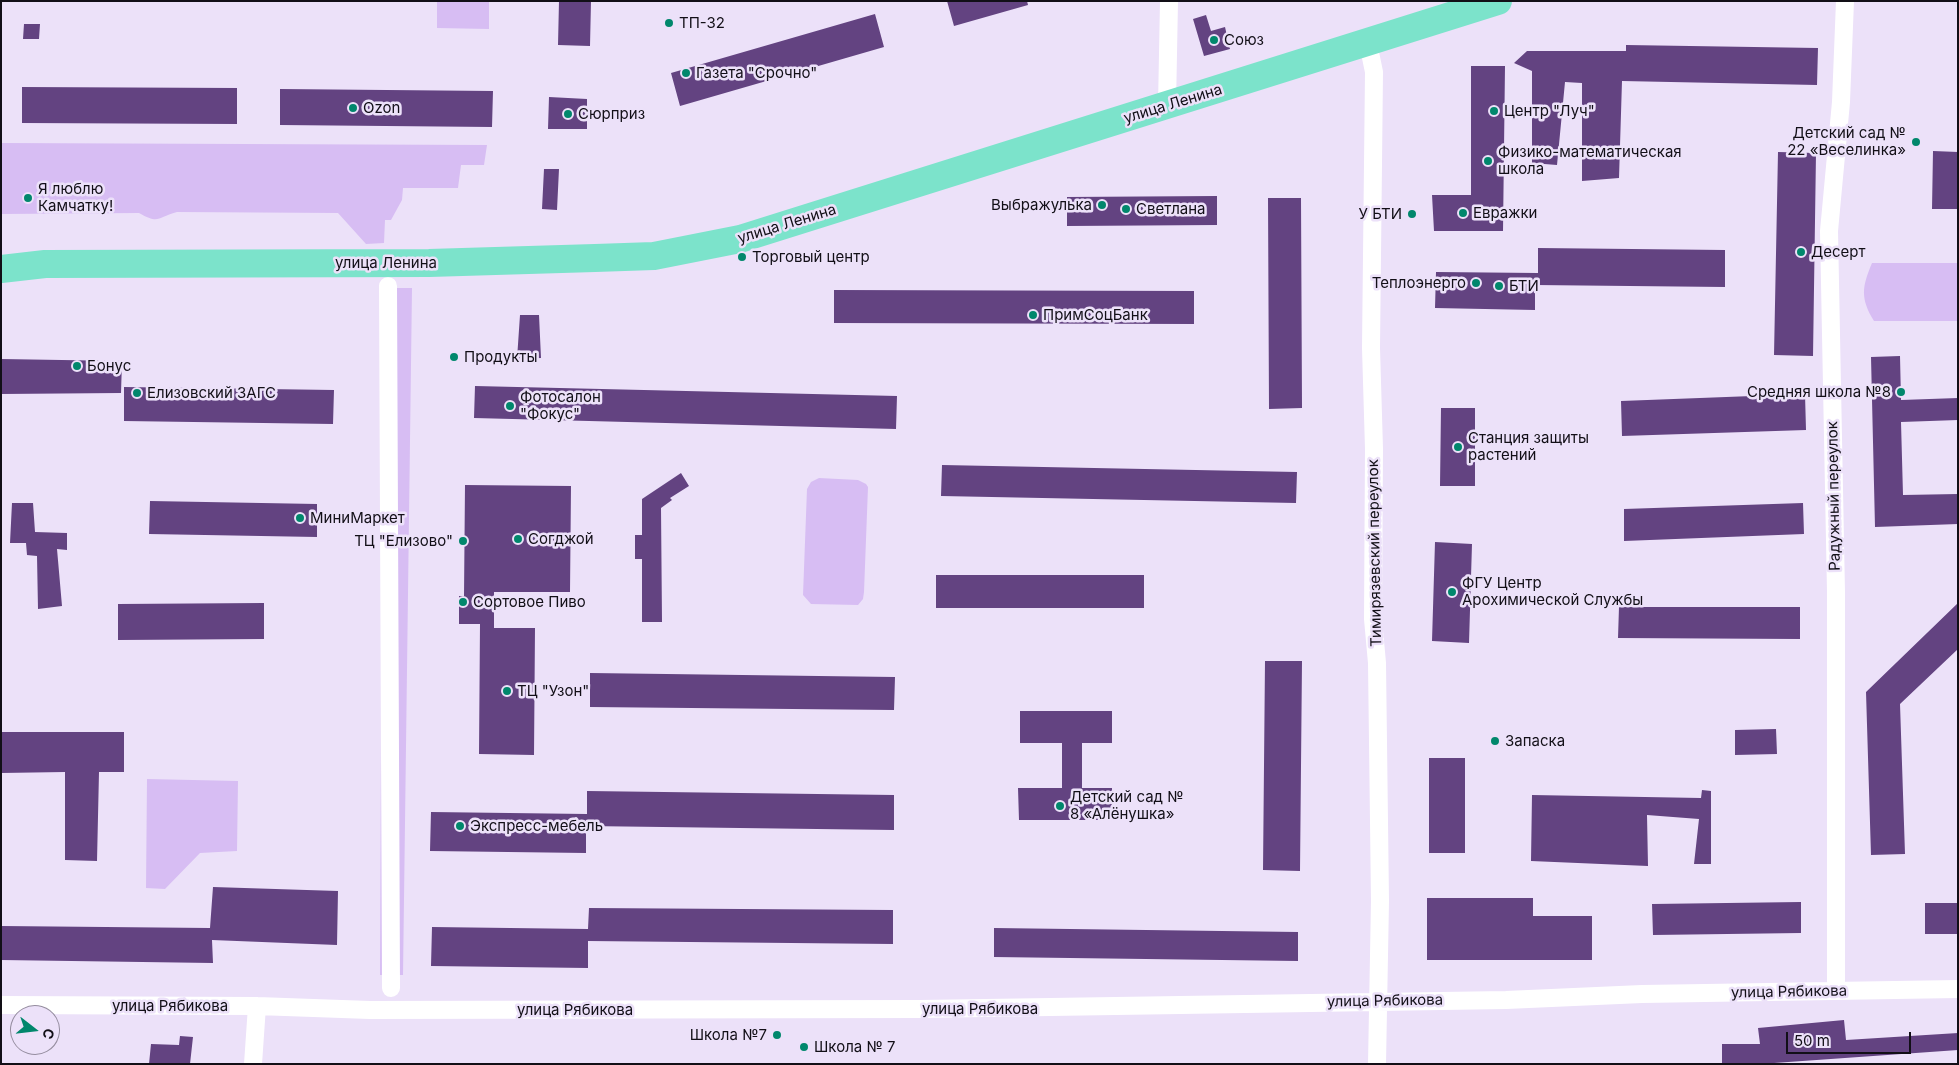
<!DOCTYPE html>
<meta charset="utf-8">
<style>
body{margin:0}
#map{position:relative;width:1959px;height:1065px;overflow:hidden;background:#ece1f9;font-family:Inter,sans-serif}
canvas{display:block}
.frame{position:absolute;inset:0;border:2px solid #120f17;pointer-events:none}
.north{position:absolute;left:10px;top:1005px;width:50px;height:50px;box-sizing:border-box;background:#ece1f9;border:1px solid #958d9f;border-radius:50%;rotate:106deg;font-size:14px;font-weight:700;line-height:20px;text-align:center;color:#120f17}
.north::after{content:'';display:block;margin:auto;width:18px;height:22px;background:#01876c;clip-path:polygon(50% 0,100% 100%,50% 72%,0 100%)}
.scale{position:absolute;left:1786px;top:1032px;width:125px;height:22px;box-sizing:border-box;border:2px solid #120f17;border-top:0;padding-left:6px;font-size:15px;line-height:18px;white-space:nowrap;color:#120f17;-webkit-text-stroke:4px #ece1f9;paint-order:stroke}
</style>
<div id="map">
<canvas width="1959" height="1065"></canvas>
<div class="frame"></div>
<div class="north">С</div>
<div class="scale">50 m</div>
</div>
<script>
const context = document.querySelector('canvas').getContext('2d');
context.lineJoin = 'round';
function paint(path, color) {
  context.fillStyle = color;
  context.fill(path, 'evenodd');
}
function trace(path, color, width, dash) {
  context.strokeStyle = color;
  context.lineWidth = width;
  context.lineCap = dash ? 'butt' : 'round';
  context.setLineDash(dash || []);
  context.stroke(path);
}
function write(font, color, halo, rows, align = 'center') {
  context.font = font + ' Inter,sans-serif';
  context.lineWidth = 5;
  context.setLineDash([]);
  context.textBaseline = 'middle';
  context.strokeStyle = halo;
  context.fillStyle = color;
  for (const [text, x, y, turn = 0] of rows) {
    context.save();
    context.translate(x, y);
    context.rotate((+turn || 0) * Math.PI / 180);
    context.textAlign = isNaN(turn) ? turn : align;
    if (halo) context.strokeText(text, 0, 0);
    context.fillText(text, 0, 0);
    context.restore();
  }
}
paint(new Path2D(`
 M 437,1 L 489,1 L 489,29 L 437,28 Z
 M 1,143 L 487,145 L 484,165 L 461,165 L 458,188 L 403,188 L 402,200 L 391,220 L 385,220 L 384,243 L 366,244 L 338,213 L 177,212 C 157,217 160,225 139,213 L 1,214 Z
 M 1872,263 L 1958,263 L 1958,321 L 1874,321 C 1860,298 1862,287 1872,263 Z
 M 383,288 L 412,288 L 403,975 L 380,975 Z
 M 819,478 L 858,480 L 866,484 L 868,487 L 864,592 L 863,599 L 858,605 L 811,604 L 803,595 L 807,489 L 811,482 Z
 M 147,779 L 238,781 L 237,851 L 200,853 L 165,889 L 146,888 Z`), '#d7bdf3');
paint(new Path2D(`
 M 559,1 L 591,1 L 590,46 L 558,45 Z
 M 947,1 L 1027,1 L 1028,5 L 954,26 Z
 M 875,14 L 884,47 L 680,106 L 671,73 Z
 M 1206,15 L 1211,31 L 1225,27 L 1230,49 L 1204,56 L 1193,19 Z
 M 24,24 L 40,24 L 39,39 L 23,39 Z
 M 1626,45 L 1818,48 L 1817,85 L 1622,81 L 1619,178 L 1582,181 L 1582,83 L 1565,82 L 1557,165 L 1532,163 L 1532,71 L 1514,63 L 1527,51 L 1626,51 Z
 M 1471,66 L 1505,66 L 1503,231 L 1434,231 L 1432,195 L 1471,195 Z
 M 22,87 L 237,88 L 237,124 L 22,123 Z
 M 280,89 L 493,91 L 492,127 L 280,125 Z
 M 549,97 L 587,99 L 587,129 L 548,129 Z
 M 1933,151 L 1958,152 L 1958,209 L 1932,209 Z
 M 1778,152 L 1816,153 L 1813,356 L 1774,355 Z
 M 544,169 L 559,169 L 557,210 L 542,209 Z
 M 1217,196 L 1217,225 L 1067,226 L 1067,197 Z
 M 1268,198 L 1301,198 L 1302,408 L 1269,409 Z
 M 1538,248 L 1725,250 L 1725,287 L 1535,285 L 1535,310 L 1435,308 L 1436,272 L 1538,273 Z
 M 834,290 L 1194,291 L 1194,324 L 834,323 Z
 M 520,315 L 539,315 L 541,358 L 517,359 Z
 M 1900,356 L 1901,400 L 1958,398 L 1958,420 L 1901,422 L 1903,495 L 1958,494 L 1958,524 L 1875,527 L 1871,357 Z
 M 1,359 L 122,361 L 121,393 L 1,394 Z
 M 475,386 L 897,396 L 896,429 L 474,418 Z
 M 124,387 L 334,390 L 333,424 L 124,421 Z
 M 1805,394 L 1806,430 L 1622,436 L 1621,401 Z
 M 1441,408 L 1475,408 L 1475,486 L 1440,486 Z
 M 942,465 L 1297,472 L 1296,503 L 941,496 Z
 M 681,473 L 689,486 L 670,498 L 672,500 L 661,508 L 662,622 L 642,622 L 642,559 L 635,559 L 635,535 L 642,535 L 642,499 Z
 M 465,485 L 571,486 L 570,592 L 494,592 L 494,628 L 535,628 L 534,755 L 479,754 L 480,624 L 459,624 L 459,596 L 464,596 Z
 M 150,501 L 317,504 L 317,537 L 149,534 Z
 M 12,503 L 33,503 L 35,532 L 67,533 L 67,550 L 57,549 L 62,606 L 38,609 L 37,556 L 27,555 L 26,543 L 10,543 Z
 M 1803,503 L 1804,534 L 1624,541 L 1624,509 Z
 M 1435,542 L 1472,544 L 1469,643 L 1432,641 Z
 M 936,575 L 1144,575 L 1144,608 L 936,608 Z
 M 264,603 L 264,639 L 118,640 L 118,604 Z
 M 1958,603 L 1958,649 L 1900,704 L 1905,854 L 1871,855 L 1866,692 Z
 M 1619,607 L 1800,607 L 1800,639 L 1618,638 Z
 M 1265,661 L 1302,661 L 1300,871 L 1263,870 Z
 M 590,673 L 895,677 L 894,710 L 590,707 Z
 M 1020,711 L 1112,711 L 1112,743 L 1082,743 L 1082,788 L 1112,788 L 1112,820 L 1019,820 L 1018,788 L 1062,788 L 1062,743 L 1020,743 Z
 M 1776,729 L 1777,754 L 1735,755 L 1735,730 Z
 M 1,732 L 124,732 L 124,772 L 99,772 L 97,861 L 65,860 L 65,772 L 1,773 Z
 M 1429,758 L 1465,758 L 1465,853 L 1429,853 Z
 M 1702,790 L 1711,791 L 1711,864 L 1694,864 L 1699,819 L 1647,815 L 1648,866 L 1531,861 L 1532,795 L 1701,798 Z
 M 587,791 L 894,795 L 894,830 L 586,826 L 586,853 L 430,851 L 431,812 L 587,814 Z
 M 213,887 L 338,891 L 337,945 L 212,940 L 213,963 L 1,960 L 1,926 L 210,928 Z
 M 1427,898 L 1533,898 L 1533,916 L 1592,916 L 1592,960 L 1427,960 Z
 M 1801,902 L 1801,933 L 1653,935 L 1652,904 Z
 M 1925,903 L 1958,903 L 1958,934 L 1925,934 Z
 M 589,908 L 893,910 L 893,944 L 588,941 L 588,968 L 431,966 L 432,927 L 588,929 Z
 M 994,928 L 1298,932 L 1298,961 L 994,957 Z
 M 1844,1020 L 1846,1040 L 1958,1033 L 1958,1050 L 1760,1064 L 1722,1064 L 1722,1044 L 1760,1044 L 1758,1028 Z
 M 180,1036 L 193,1037 L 190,1064 L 149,1064 L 151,1044 L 179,1045 Z`), '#634381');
trace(new Path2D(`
 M 1368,43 L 1374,72 L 1371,348 L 1374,449 L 1373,619 L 1377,663 L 1380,901 L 1377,1064
 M 1167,106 L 1169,1
 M 388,286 L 391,988
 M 1836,991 L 1836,592 L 1829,231 L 1841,102 L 1845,1
 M 1,1005 L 257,1006 L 370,1010 L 920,1009 L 1506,1000 L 1642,994 L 1958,989
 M 253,1064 L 257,1006`), '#fff', 18);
trace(new Path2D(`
 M 1,269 L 45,264 L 429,263 L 595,258 L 654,256 L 740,239 L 1498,1`), '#7ce3cb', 28);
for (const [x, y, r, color] of [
 [669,23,5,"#01876c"],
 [1214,40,5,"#01876c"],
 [686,73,5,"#01876c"],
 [353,108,5,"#01876c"],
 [1494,111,5,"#01876c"],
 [568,114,5,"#01876c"],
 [1916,142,5,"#01876c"],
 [1488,161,5,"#01876c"],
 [28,198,5,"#01876c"],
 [1102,205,5,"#01876c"],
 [1126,209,5,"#01876c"],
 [1463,213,5,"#01876c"],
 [1412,214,5,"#01876c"],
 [1801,252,5,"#01876c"],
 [742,257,5,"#01876c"],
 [1476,283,5,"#01876c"],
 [1499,286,5,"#01876c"],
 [1033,315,5,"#01876c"],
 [454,357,5,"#01876c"],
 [77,366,5,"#01876c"],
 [1901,392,5,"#01876c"],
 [137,393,5,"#01876c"],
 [510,406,5,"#01876c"],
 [1458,447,5,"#01876c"],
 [300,518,5,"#01876c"],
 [518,539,5,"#01876c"],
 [463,541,5,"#01876c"],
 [1452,592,5,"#01876c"],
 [463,602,5,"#01876c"],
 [507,691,5,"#01876c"],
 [1495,741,5,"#01876c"],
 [1060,806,5,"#01876c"],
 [460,826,5,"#01876c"],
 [777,1035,5,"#01876c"],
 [804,1047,5,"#01876c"]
]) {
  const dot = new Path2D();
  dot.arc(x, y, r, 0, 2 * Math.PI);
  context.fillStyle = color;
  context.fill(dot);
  trace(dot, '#ece1f9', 2);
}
write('15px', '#120f17', '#ece1f9', [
 ["ТП-32",679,23],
 ["Союз",1224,40],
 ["Газета \"Срочно\"",696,73],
 ["Ozon",363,108],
 ["Центр \"Луч\"",1504,111],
 ["Сюрприз",578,114],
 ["Детский сад №",1906,133,"right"],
 ["22 «Веселинка»",1906,150,"right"],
 ["Физико-математическая",1498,152],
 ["школа",1498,169],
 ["Я люблю",38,189],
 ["Камчатку!",38,206],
 ["Выбражулька",1092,205,"right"],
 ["Светлана",1136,209],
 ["Евражки",1473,213],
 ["У БТИ",1402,214,"right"],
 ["Десерт",1811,252],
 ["Торговый центр",752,257],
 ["Теплоэнерго",1466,283,"right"],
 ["БТИ",1509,286],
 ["ПримСоцБанк",1043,315],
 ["Продукты",464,357],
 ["Бонус",87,366],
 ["Средняя школа №8",1891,392,"right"],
 ["Елизовский ЗАГС",147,393],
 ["Фотосалон",520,397],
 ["\"Фокус\"",520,414],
 ["Станция защиты",1468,438],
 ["растений",1468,455],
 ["МиниМаркет",310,518],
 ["Согджой",528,539],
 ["ТЦ \"Елизово\"",453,541,"right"],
 ["ФГУ Центр",1462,583],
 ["Арохимической Службы",1462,600],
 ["Сортовое Пиво",473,602],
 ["ТЦ \"Узон\"",517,691],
 ["Запаска",1505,741],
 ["Детский сад №",1070,797],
 ["8 «Алёнушка»",1070,814],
 ["Экспресс-мебель",470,826],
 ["Школа №7",767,1035,"right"],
 ["Школа № 7",814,1047]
], 'left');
write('15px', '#120f17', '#ece1f9', [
 ["улица Ленина",1173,104,-17],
 ["улица Ленина",787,224,-17],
 ["улица Ленина",386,263],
 ["Радужный переулок",1834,496,-91],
 ["Тимирязевский переулок",1375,553,-91],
 ["улица Рябикова",1789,992,-1],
 ["улица Рябикова",1385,1001,-1],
 ["улица Рябикова",170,1006],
 ["улица Рябикова",980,1009],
 ["улица Рябикова",575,1010]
]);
</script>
